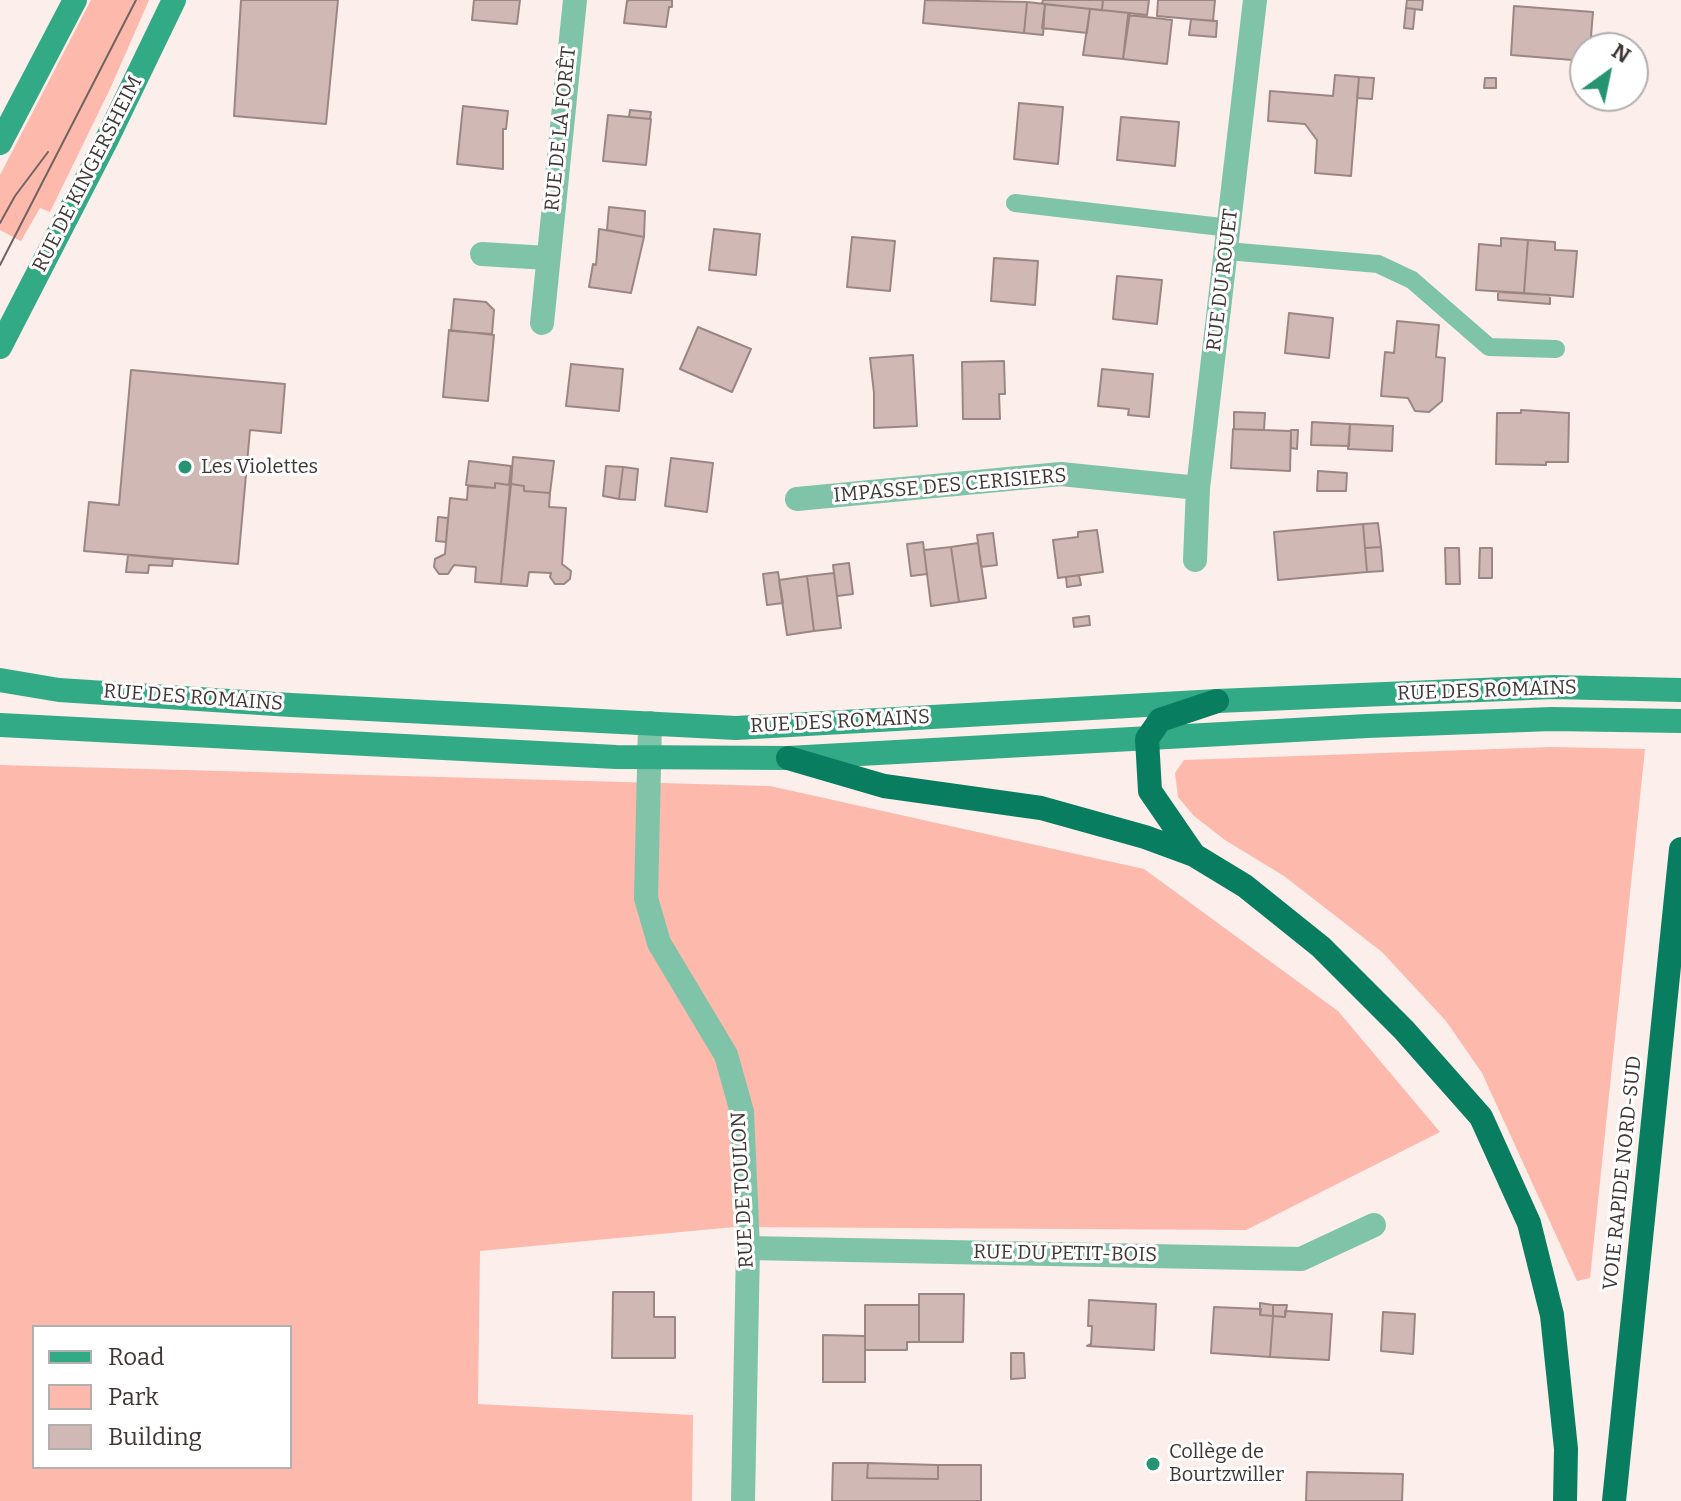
<!DOCTYPE html>
<meta charset="utf-8">
<style>
body{margin:0}
#map{position:relative;width:1681px;height:1501px;overflow:hidden;background:#fceeeb;font-family:Bitter,serif}
canvas{display:block}
.legend{position:absolute;left:32px;top:1325px;width:260px;height:144px;box-sizing:border-box;background:#fff;border:2px solid #b3afae;margin:0;padding:10px 14px;list-style:none;font-size:24px;color:#403634}
.legend li{display:flex;align-items:center;gap:16px;height:40px}
.legend b{width:40px;border:2px solid #b3afae}
.north{position:absolute;left:1569px;top:32px;width:80px;height:80px;box-sizing:border-box;background:#fff;border:2px solid #b3afae;border-radius:50%;rotate:33deg;font-size:22px;font-weight:700;line-height:32px;text-align:center;color:#403634}
.north::after{content:'';display:block;margin:auto;width:28px;height:36px;background:#269373;clip-path:polygon(50% 0,100% 100%,50% 72%,0 100%)}
</style>
<div id="map">
<canvas width="1681" height="1501"></canvas>
<ul class="legend">
<li><b style="height:10px;background:#33aa86"></b>Road</li>
<li><b style="height:22px;background:#fcb9ac"></b>Park</li>
<li><b style="height:22px;background:#d0b9b5"></b>Building</li>
</ul>
<div class="north">N</div>
</div>
<script>
const context = document.querySelector('canvas').getContext('2d');
context.lineJoin = 'round';
function paint(path, color) {
  context.fillStyle = color;
  context.fill(path, 'evenodd');
}
function trace(path, color, width, dash) {
  context.strokeStyle = color;
  context.lineWidth = width;
  context.lineCap = dash ? 'butt' : 'round';
  context.setLineDash(dash || []);
  context.stroke(path);
}
function write(font, color, halo, rows, align = 'center') {
  context.font = font + ' Bitter,serif';
  context.lineWidth = 6;
  context.setLineDash([]);
  context.textBaseline = 'middle';
  context.strokeStyle = halo;
  context.fillStyle = color;
  for (const [text, x, y, turn = 0] of rows) {
    context.save();
    context.translate(x, y);
    context.rotate((+turn || 0) * Math.PI / 180);
    context.textAlign = isNaN(turn) ? turn : align;
    if (halo) context.strokeText(text, 0, 0);
    context.fillText(text, 0, 0);
    context.restore();
  }
}
paint(new Path2D(`
 M 91,0 L 149,0 L 110,89 L 50,212 L 40,208 L 21,241 L 0,230 L 0,175 Z
 M 1552,747 L 1645,749 L 1590,1278 L 1577,1281 L 1482,1073 L 1446,1021 L 1382,952 L 1284,876 L 1225,840 L 1194,816 L 1178,797 L 1175,773 L 1184,760 Z
 M 0,765 L 770,786 L 1144,869 L 1338,1011 L 1440,1132 L 1246,1230 L 734,1227 L 480,1251 L 478,1404 L 693,1415 L 692,1501 L 0,1501 ZM 34,1327 L 290,1327 L 290,1467 L 34,1467 Z`), '#fcb9ac');
const building = new Path2D(`
 M 241,0 L 338,0 L 326,124 L 234,116 Z
 M 474,0 L 520,0 L 517,24 L 472,20 Z
 M 630,0 L 672,0 L 672,7 L 669,7 L 666,27 L 624,23 L 627,1 Z
 M 925,0 L 1027,2 L 1024,33 L 923,23 Z
 M 1043,0 L 1103,0 L 1102,10 L 1042,4 Z
 M 1103,0 L 1149,0 L 1147,15 L 1102,10 Z
 M 1158,0 L 1215,0 L 1213,21 L 1157,16 Z
 M 1407,0 L 1423,0 L 1422,10 L 1406,8 Z
 M 1027,2 L 1045,4 L 1043,35 L 1024,33 Z
 M 1045,4 L 1090,9 L 1087,33 L 1042,28 Z
 M 1514,6 L 1593,12 L 1590,48 L 1585,48 L 1585,61 L 1511,55 Z
 M 1406,8 L 1415,9 L 1413,29 L 1404,28 Z
 M 1090,9 L 1130,13 L 1123,59 L 1083,55 Z
 M 1128,15 L 1172,20 L 1167,64 L 1123,59 Z
 M 1191,19 L 1217,21 L 1216,37 L 1189,35 Z
 M 1335,75 L 1359,77 L 1351,176 L 1315,173 L 1317,140 L 1305,124 L 1268,121 L 1270,91 L 1333,96 Z
 M 1359,77 L 1374,78 L 1372,99 L 1357,98 Z
 M 1485,78 L 1496,78 L 1496,88 L 1484,88 Z
 M 1019,103 L 1063,107 L 1058,164 L 1014,159 Z
 M 463,106 L 508,111 L 506,129 L 503,129 L 503,169 L 457,164 Z
 M 630,110 L 651,112 L 650,119 L 629,117 Z
 M 608,115 L 651,119 L 646,165 L 603,161 Z
 M 1121,117 L 1179,122 L 1175,166 L 1117,160 Z
 M 609,207 L 645,211 L 644,237 L 607,230 Z
 M 599,229 L 644,237 L 631,293 L 589,287 L 593,264 L 596,265 Z
 M 714,229 L 760,234 L 756,275 L 709,270 Z
 M 852,237 L 895,241 L 890,291 L 847,287 Z
 M 1501,238 L 1528,240 L 1524,293 L 1476,290 L 1479,244 L 1501,246 Z
 M 1528,240 L 1555,242 L 1555,250 L 1577,251 L 1573,297 L 1524,293 Z
 M 994,258 L 1038,261 L 1035,305 L 991,301 Z
 M 1117,276 L 1162,280 L 1157,324 L 1113,319 Z
 M 1498,292 L 1550,295 L 1550,304 L 1498,300 Z
 M 454,299 L 486,302 L 494,310 L 492,334 L 451,331 Z
 M 1289,313 L 1333,318 L 1329,358 L 1285,353 Z
 M 1397,321 L 1439,325 L 1436,357 L 1445,358 L 1442,401 L 1429,412 L 1415,411 L 1408,398 L 1381,396 L 1385,352 L 1394,353 Z
 M 698,327 L 751,349 L 732,392 L 680,369 Z
 M 449,330 L 494,335 L 488,401 L 443,397 Z
 M 913,355 L 917,426 L 874,428 L 874,393 L 870,358 Z
 M 1004,361 L 1005,394 L 999,394 L 1000,419 L 963,419 L 962,362 Z
 M 571,364 L 623,369 L 619,411 L 566,406 Z
 M 1102,369 L 1153,374 L 1149,417 L 1128,415 L 1129,409 L 1098,406 Z
 M 131,370 L 285,384 L 281,433 L 250,430 L 238,564 L 84,551 L 89,502 L 119,505 Z
 M 1521,410 L 1569,413 L 1568,462 L 1546,462 L 1546,465 L 1496,464 L 1497,413 L 1521,413 Z
 M 1234,412 L 1265,413 L 1264,430 L 1234,429 Z
 M 1312,422 L 1350,424 L 1349,446 L 1311,445 Z
 M 1350,424 L 1393,426 L 1392,451 L 1348,449 Z
 M 1233,429 L 1291,431 L 1290,471 L 1231,468 Z
 M 1291,430 L 1298,430 L 1297,449 L 1291,448 Z
 M 513,457 L 554,461 L 550,493 L 524,491 L 524,486 L 511,484 Z
 M 671,458 L 713,463 L 707,512 L 665,506 Z
 M 469,461 L 511,466 L 509,485 L 495,483 L 495,488 L 466,485 Z
 M 606,466 L 623,467 L 619,499 L 603,496 Z
 M 623,467 L 638,469 L 635,500 L 619,499 Z
 M 1318,471 L 1347,473 L 1346,491 L 1317,491 Z
 M 495,483 L 510,485 L 501,584 L 475,582 L 476,567 L 454,565 L 448,574 L 439,574 L 434,567 L 435,559 L 445,554 L 450,498 L 467,500 L 468,486 L 495,488 Z
 M 511,484 L 524,486 L 524,491 L 550,493 L 549,507 L 566,508 L 562,564 L 571,571 L 570,579 L 564,584 L 555,584 L 550,577 L 551,573 L 529,572 L 527,586 L 501,584 Z
 M 438,517 L 448,518 L 446,542 L 436,541 Z
 M 1378,523 L 1381,547 L 1365,548 L 1363,524 Z
 M 1363,524 L 1367,572 L 1278,580 L 1274,532 Z
 M 1097,530 L 1103,572 L 1058,578 L 1053,540 L 1078,537 L 1078,532 Z
 M 993,533 L 997,565 L 981,567 L 977,535 Z
 M 923,542 L 927,574 L 911,576 L 907,544 Z
 M 978,543 L 986,598 L 959,602 L 951,547 Z
 M 951,547 L 959,602 L 931,606 L 924,550 Z
 M 1381,547 L 1383,571 L 1367,572 L 1365,548 Z
 M 1445,548 L 1459,548 L 1460,584 L 1446,584 Z
 M 1480,548 L 1492,548 L 1492,578 L 1479,578 Z
 M 128,555 L 173,559 L 172,566 L 149,565 L 148,573 L 126,572 Z
 M 849,563 L 853,594 L 837,596 L 833,565 Z
 M 778,572 L 783,603 L 767,605 L 763,574 Z
 M 834,573 L 841,628 L 814,631 L 807,576 Z
 M 1079,575 L 1081,585 L 1067,587 L 1066,577 Z
 M 807,576 L 814,631 L 787,635 L 779,580 Z
 M 1089,616 L 1090,625 L 1074,627 L 1073,618 Z
 M 613,1292 L 654,1292 L 654,1317 L 675,1317 L 675,1358 L 612,1358 Z
 M 919,1294 L 964,1294 L 963,1342 L 919,1342 Z
 M 1089,1300 L 1156,1304 L 1154,1350 L 1087,1346 L 1091,1344 L 1092,1326 L 1088,1326 Z
 M 1260,1303 L 1273,1305 L 1273,1316 L 1260,1315 Z
 M 865,1305 L 919,1305 L 919,1342 L 907,1342 L 907,1350 L 865,1350 Z
 M 1273,1305 L 1287,1305 L 1285,1317 L 1273,1316 Z
 M 1214,1307 L 1261,1309 L 1260,1315 L 1273,1316 L 1270,1357 L 1211,1353 Z
 M 1285,1311 L 1332,1314 L 1329,1360 L 1270,1357 L 1273,1316 L 1285,1317 Z
 M 1383,1312 L 1415,1314 L 1413,1354 L 1381,1351 Z
 M 823,1335 L 865,1336 L 865,1382 L 823,1382 Z
 M 1011,1353 L 1024,1353 L 1025,1378 L 1011,1379 Z
 M 833,1463 L 868,1463 L 867,1478 L 938,1479 L 938,1465 L 981,1465 L 981,1501 L 832,1501 Z
 M 868,1463 L 938,1465 L 938,1479 L 867,1478 Z
 M 1307,1472 L 1403,1474 L 1402,1501 L 1306,1501 Z`);
paint(building, '#d0b9b5');
trace(building, '#9b8681', 2);
trace(new Path2D(`
 M 1015,203 L 1230,228
 M 1227,251 L 1378,264 L 1412,280 L 1489,347 L 1556,349`), '#7fc3a9', 18);
trace(new Path2D(`
 M 482,254 L 547,258
 M 542,323 L 575,0
 M 797,499 L 1061,474 L 1198,488
 M 1195,560 L 1198,488 L 1255,0
 M 650,723 L 646,898 L 659,943 L 726,1055 L 742,1112 L 748,1248 L 743,1501
 M 748,1248 L 1301,1259 L 1374,1225`), '#7fc3a9', 24);
trace(new Path2D(`
 M 0,143 L 75,0
 M 0,347 L 106,141 L 174,0
 M 0,680 L 59,690 L 291,705 L 736,728 L 1217,701 L 1553,687 L 1681,690
 M 0,725 L 616,757 L 788,758 L 1367,726 L 1552,719 L 1681,721`), '#33aa86', 24);
trace(new Path2D(`
 M 788,758 L 884,786 L 1041,808 L 1145,837 L 1194,855 L 1245,886 L 1321,947 L 1404,1030 L 1481,1117 L 1529,1223 L 1552,1315 L 1566,1449 L 1565,1501
 M 1194,855 L 1150,791 L 1147,739 L 1160,720 L 1217,701
 M 1614,1501 L 1681,849`), '#087d5f', 24);
trace(new Path2D(`
 M 0,223 L 15,196 L 48,152
 M 0,265 L 136,0`), '#6f6461', 2);
for (const [x, y, r, color] of [
 [185,467,8,"#269373"],
 [1153,1464,8,"#269373"]
]) {
  const dot = new Path2D();
  dot.arc(x, y, r, 0, 2 * Math.PI);
  context.fillStyle = color;
  context.fill(dot);
  trace(dot, '#fff', 3);
}
write('20px', '#403634', '#fff', [
 ["RUE DE LA FORÊT",561,129,-84],
 ["RUE DE KINGERSHEIM",88,174,-63],
 ["RUE DU ROUET",1223,280,-83],
 ["IMPASSE DES CERISIERS",950,486,-5],
 ["RUE DES ROMAINS",1487,691,-2],
 ["RUE DES ROMAINS",193,698,4],
 ["RUE DES ROMAINS",840,722,-3],
 ["VOIE RAPIDE NORD-SUD",1623,1173,-84],
 ["RUE DE TOULON",743,1190,-93],
 ["RUE DU PETIT-BOIS",1065,1254,1]
]);
write('20px', '#403634', '#fff', [
 ["Les Violettes",201,467],
 ["Collège de",1169,1452],
 ["Bourtzwiller",1169,1475]
], 'left');
</script>
